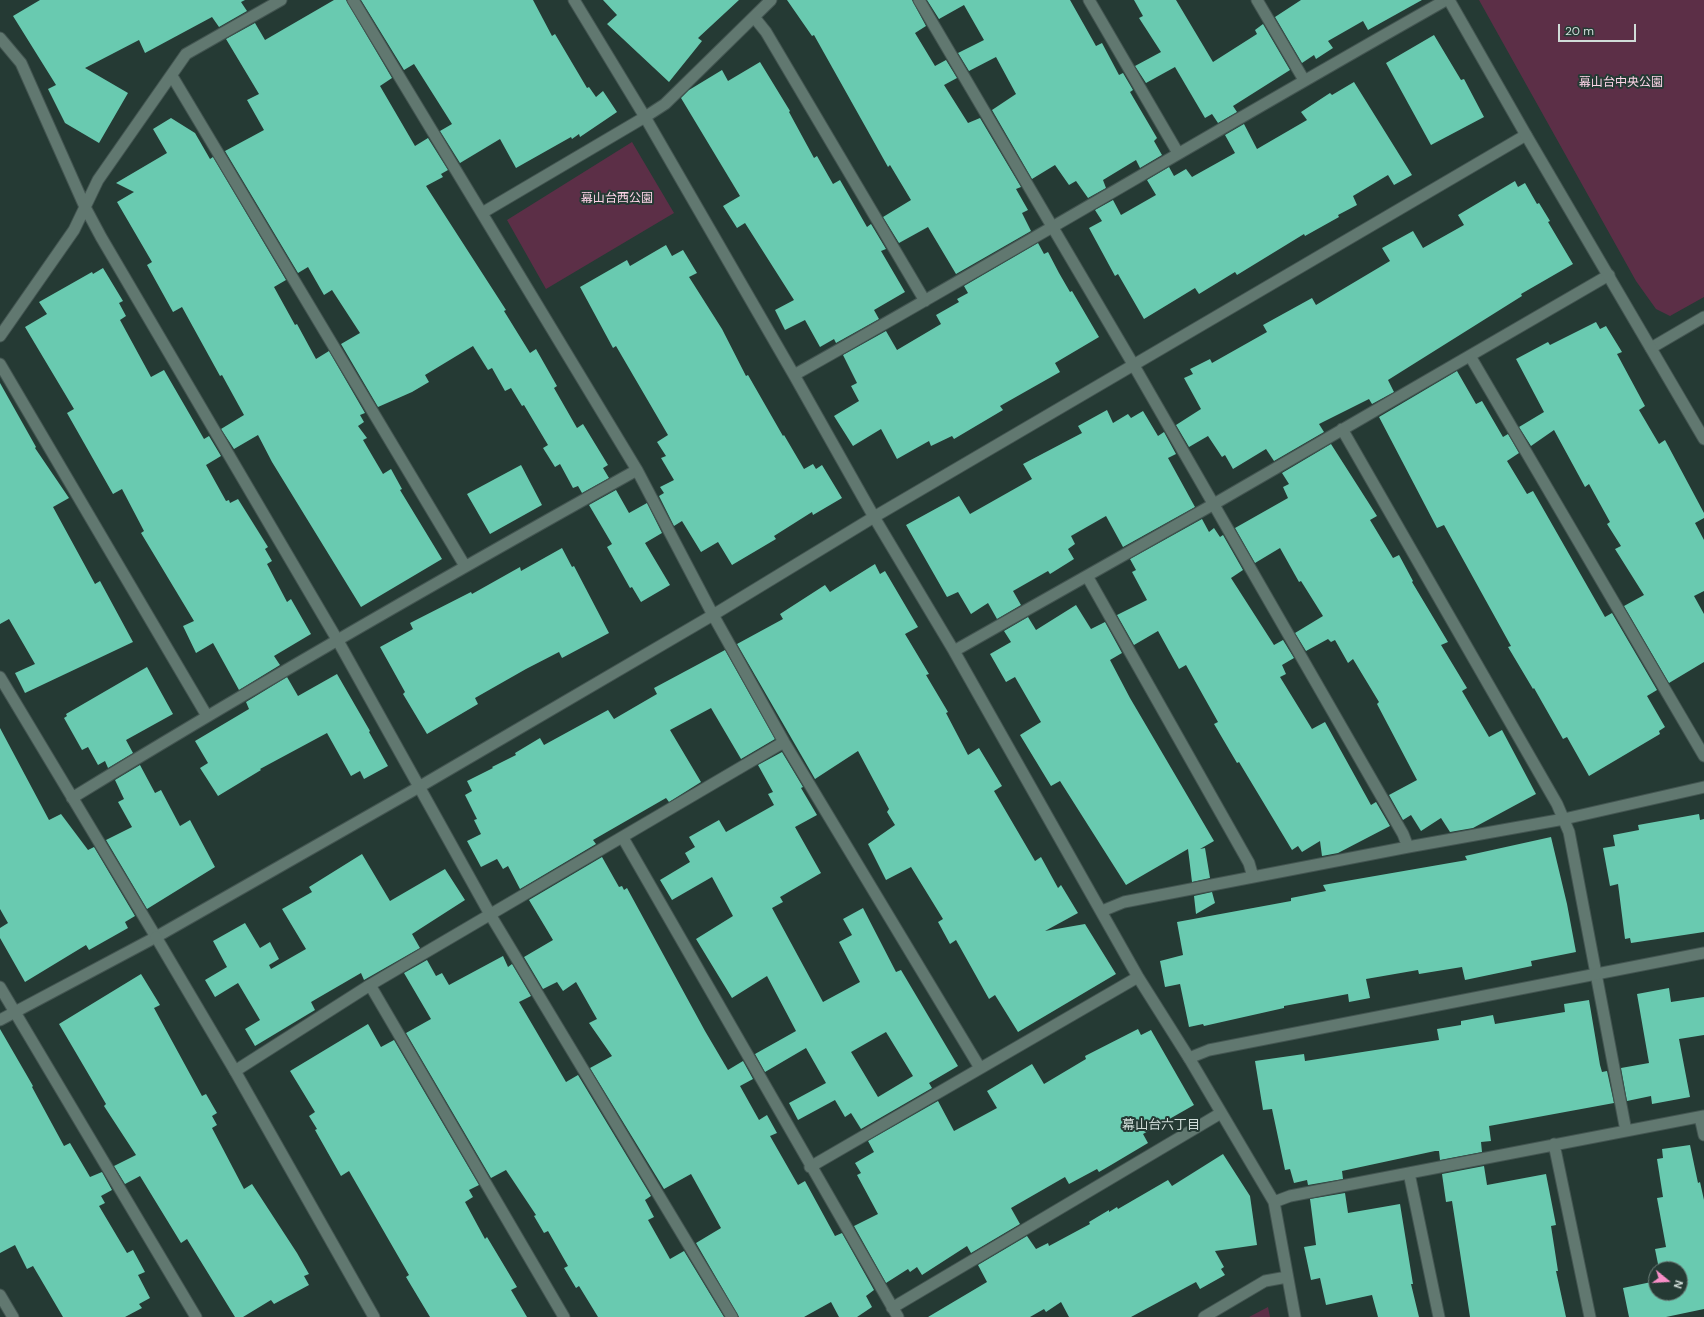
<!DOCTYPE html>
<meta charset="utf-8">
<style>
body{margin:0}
#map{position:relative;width:1704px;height:1317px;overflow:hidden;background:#253a34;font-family:"DM Sans",sans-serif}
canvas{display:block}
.north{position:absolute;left:1648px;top:1261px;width:40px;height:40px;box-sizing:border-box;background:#253a34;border:1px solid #697b76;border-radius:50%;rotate:108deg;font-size:11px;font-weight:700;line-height:16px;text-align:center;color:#d0dcd8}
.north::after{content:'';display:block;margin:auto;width:14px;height:18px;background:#f98fc8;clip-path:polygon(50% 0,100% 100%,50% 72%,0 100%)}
.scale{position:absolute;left:1558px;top:24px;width:78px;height:18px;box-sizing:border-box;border:2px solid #d0dcd8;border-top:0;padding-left:5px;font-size:12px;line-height:14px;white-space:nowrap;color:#d0dcd8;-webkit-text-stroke:3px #253a34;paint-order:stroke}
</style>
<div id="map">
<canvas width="1704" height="1317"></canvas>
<div class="north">N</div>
<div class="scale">20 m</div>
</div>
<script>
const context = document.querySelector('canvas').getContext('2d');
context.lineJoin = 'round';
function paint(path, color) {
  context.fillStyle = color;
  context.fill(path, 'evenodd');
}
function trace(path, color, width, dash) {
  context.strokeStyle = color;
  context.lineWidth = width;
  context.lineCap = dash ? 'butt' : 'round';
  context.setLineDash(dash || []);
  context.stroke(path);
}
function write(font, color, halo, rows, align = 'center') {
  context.font = font + ' "DM Sans","Noto Sans JP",sans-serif';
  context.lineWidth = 4;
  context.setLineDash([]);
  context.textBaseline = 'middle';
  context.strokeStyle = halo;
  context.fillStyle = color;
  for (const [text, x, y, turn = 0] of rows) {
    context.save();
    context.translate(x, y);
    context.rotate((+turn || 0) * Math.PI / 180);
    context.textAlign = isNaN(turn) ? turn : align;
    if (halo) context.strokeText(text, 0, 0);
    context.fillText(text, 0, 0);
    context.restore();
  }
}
paint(new Path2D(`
 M 1479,0 L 1704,0 L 1704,297 L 1670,316 L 1656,309 L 1636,281 Z
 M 632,142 L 674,213 L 546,289 L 507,220 Z
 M 1268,1307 L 1270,1317 L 1249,1317 Z`), '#5c2f47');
paint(new Path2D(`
 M 40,0 L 245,0 L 241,2 L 247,11 L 219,27 L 212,17 L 145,53 L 139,40 L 85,68 L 128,93 L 99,143 L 65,123 L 48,89 L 56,85 L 13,16 Z
 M 334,0 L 346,0 L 392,78 L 380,86 L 415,146 L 428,138 L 448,170 L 441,174 L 443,177 L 426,186 L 506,310 L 504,311 L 530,353 L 536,349 L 557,386 L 554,388 L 577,428 L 583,424 L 608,465 L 603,468 L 609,478 L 582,493 L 578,486 L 573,488 L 560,464 L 555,467 L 543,448 L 548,445 L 524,405 L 522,406 L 511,388 L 505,391 L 492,368 L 488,370 L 473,346 L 425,375 L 429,382 L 412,392 L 378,407 L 341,344 L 360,333 L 332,290 L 324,295 L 308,267 L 298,273 L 225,151 L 264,130 L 247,100 L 259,94 L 226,39 L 255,23 L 265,40 Z
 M 361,0 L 533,0 L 552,36 L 555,34 L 587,88 L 589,87 L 596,97 L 603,91 L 617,112 L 580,137 L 579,134 L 572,139 L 571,137 L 516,168 L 500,139 L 460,163 L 440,131 L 452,124 L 414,64 L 404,70 Z
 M 603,0 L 739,0 L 698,38 L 702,41 L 669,82 L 607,24 L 617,15 Z
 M 787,0 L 912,0 L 926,26 L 915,33 L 935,66 L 946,60 L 957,78 L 944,85 L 968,123 L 980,118 L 1021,187 L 1016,189 L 1028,210 L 1022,213 L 1031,231 L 956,274 L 928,227 L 899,243 L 883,217 L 911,200 L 890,165 L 888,167 L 814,35 L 812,36 Z
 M 927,0 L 1070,0 L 1096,46 L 1102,43 L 1119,75 L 1123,73 L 1133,90 L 1130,92 L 1157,138 L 1154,141 L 1162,155 L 1140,168 L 1136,160 L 1103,180 L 1106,188 L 1088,198 L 1076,181 L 1069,185 L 1055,165 L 1032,179 L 992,110 L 1016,94 L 996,57 L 969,71 L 958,53 L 984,40 L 964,5 L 939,19 Z
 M 1134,0 L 1176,0 L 1213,62 L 1257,34 L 1255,30 L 1263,24 L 1290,70 L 1233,106 L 1237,112 L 1218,123 L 1212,114 L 1205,118 L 1175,67 L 1146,83 L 1135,66 L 1161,52 L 1139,18 L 1143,16 Z
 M 1301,0 L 1422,0 L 1368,30 L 1363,21 L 1328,41 L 1333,48 L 1316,59 L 1314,55 L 1302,63 L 1275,17 Z
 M 1434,35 L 1461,80 L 1464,79 L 1484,117 L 1431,145 L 1386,63 Z
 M 760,62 L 790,111 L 789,112 L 814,158 L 817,156 L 833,184 L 840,180 L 867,227 L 871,224 L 886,249 L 881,251 L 905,292 L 874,310 L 879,319 L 836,343 L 834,339 L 820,347 L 805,320 L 785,330 L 775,310 L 794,300 L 745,223 L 737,228 L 723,206 L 740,196 L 681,98 L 689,90 L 722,70 L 728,81 Z
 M 1354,82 L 1412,175 L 1394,185 L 1388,175 L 1353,196 L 1357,205 L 1338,215 L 1339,217 L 1305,236 L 1304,234 L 1237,275 L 1235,272 L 1199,294 L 1195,288 L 1144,319 L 1118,274 L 1115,276 L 1089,228 L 1102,221 L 1095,210 L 1113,200 L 1121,215 L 1156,195 L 1147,180 L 1169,167 L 1174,176 L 1186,169 L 1192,177 L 1235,153 L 1225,135 L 1244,124 L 1257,149 L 1307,120 L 1301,112 L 1330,93 L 1332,95 Z
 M 171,118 L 195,133 L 210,159 L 213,157 L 286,280 L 274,287 L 295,325 L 297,324 L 316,359 L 329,351 L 365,413 L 360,415 L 364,422 L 358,426 L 367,438 L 363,440 L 383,474 L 391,469 L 402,489 L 400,490 L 442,559 L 361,607 L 272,462 L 258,435 L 234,449 L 221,429 L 244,415 L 222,375 L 220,376 L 182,307 L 173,312 L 147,265 L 152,262 L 117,202 L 134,192 L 116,183 L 167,153 L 153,129 Z
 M 1515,181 L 1518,187 L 1525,183 L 1537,204 L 1539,203 L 1550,221 L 1548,222 L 1573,264 L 1521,294 L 1522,296 L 1388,380 L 1394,392 L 1372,404 L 1369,399 L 1319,424 L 1324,432 L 1274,461 L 1266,449 L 1233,469 L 1225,455 L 1222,457 L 1208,436 L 1189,447 L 1176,425 L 1201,409 L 1184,378 L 1193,374 L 1190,369 L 1210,359 L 1212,363 L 1267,332 L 1263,325 L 1312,298 L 1316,305 L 1390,261 L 1382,248 L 1413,231 L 1423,248 L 1464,225 L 1458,215 Z
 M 1038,243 L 1044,254 L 1048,252 L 1059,273 L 1070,292 L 1072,291 L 1099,337 L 1055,363 L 1060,372 L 1000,406 L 1003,410 L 954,439 L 952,436 L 931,446 L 929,441 L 897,459 L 881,429 L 853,446 L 834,416 L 859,401 L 851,386 L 857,383 L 843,355 L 886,331 L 897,350 L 941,324 L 936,315 L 959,302 L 957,299 L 968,293 L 964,286 Z
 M 666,245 L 672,256 L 683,250 L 697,273 L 689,277 L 722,329 L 746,376 L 748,375 L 783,436 L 784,435 L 804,469 L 813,464 L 816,469 L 822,465 L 842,498 L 813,515 L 812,512 L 774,536 L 776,539 L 732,565 L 718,542 L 701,552 L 682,521 L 674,526 L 659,496 L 664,493 L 660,487 L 674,480 L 661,458 L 666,456 L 657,442 L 668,435 L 616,346 L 613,348 L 580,287 L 627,260 L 630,266 Z
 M 103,268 L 123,301 L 119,303 L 126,316 L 120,320 L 151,377 L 164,370 L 204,439 L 209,436 L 221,456 L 206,465 L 226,501 L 229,500 L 230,503 L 238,499 L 268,547 L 265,549 L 272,561 L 267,564 L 287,602 L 291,599 L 311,634 L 274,656 L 280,665 L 239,690 L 213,643 L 196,653 L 183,626 L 194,621 L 141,533 L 144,531 L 122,489 L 113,494 L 67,413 L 74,409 L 25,327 L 47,314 L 39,302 L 92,272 L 93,274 Z
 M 1596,322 L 1600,329 L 1606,326 L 1622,352 L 1617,354 L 1645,406 L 1639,410 L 1659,444 L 1665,440 L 1704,513 L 1704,518 L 1695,523 L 1704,540 L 1704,591 L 1694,596 L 1704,614 L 1704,662 L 1669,683 L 1624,606 L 1644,595 L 1615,549 L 1621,546 L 1607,524 L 1610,522 L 1589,484 L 1585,487 L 1554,430 L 1531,446 L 1519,427 L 1544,412 L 1516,359 L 1548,342 L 1550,345 Z
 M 1457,371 L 1476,404 L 1482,401 L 1503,437 L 1508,434 L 1519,453 L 1507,461 L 1527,494 L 1533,491 L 1605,617 L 1612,613 L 1657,690 L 1647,696 L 1665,727 L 1659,731 L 1660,734 L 1589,776 L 1567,737 L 1563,739 L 1534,688 L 1533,689 L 1508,647 L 1511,646 L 1444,525 L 1437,528 L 1379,417 Z
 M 0,383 L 36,447 L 35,448 L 69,498 L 53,507 L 95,584 L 100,581 L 133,642 L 25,693 L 15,673 L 35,664 L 9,619 L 0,624 Z
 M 1107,410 L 1113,423 L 1128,414 L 1131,418 L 1143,411 L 1158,436 L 1164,432 L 1176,454 L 1168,458 L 1195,507 L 1123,547 L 1106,516 L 1071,536 L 1075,544 L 1068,549 L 1074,559 L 1050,574 L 1048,571 L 1013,591 L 1021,605 L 997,619 L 988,603 L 971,614 L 958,592 L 947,597 L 906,525 L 959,496 L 970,514 L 1032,479 L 1023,464 L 1082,433 L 1078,426 Z
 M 1331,444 L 1377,516 L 1370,520 L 1393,558 L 1399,555 L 1413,581 L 1412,582 L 1448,642 L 1441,645 L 1467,688 L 1462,691 L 1489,737 L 1502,730 L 1536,794 L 1473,828 L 1450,832 L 1441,818 L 1421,831 L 1411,815 L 1403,820 L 1389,795 L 1417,780 L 1377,704 L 1379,702 L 1353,659 L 1348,663 L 1335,640 L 1331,642 L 1328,639 L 1306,651 L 1295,633 L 1323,616 L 1301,581 L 1299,582 L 1280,548 L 1255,563 L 1235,528 L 1288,498 L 1283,487 L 1289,484 L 1282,473 Z
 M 521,465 L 542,505 L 490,534 L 467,494 Z
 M 616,490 L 629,513 L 647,503 L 662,533 L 645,543 L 670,585 L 641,602 L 632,587 L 630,588 L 607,547 L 612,544 L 589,505 Z
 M 1202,519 L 1209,532 L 1214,528 L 1220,537 L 1223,535 L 1243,570 L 1231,578 L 1274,645 L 1283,640 L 1294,658 L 1282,665 L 1286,674 L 1280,677 L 1312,729 L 1325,722 L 1371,805 L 1376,802 L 1390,826 L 1338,853 L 1322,856 L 1320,841 L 1302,852 L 1298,846 L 1292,850 L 1239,762 L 1237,763 L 1214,724 L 1218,722 L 1186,665 L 1179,669 L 1158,631 L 1134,645 L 1117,615 L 1147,600 L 1132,572 L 1136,570 L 1130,559 Z
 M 562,548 L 572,567 L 574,566 L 609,633 L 562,658 L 559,652 L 526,669 L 475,698 L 478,704 L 427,734 L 403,694 L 405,692 L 380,647 L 413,629 L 410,623 L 471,592 L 472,594 L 520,567 L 521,571 Z
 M 875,564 L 880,574 L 885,571 L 918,627 L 905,634 L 929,674 L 926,675 L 948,712 L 946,713 L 968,755 L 979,748 L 1002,786 L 994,791 L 1035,861 L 1041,857 L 1058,888 L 1061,885 L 1078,913 L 1045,931 L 1085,924 L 1116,974 L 1018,1032 L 995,995 L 989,999 L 956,940 L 950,944 L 938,922 L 943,919 L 911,867 L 886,880 L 868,844 L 895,825 L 887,812 L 889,809 L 858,751 L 815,779 L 737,644 L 783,619 L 780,614 L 825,585 L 830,592 Z
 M 1076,605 L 1091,629 L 1105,622 L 1122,653 L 1110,660 L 1130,698 L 1214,841 L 1200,849 L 1205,848 L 1210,878 L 1192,882 L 1188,849 L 1126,885 L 1060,781 L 1051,786 L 1020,735 L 1041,722 L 1015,677 L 1006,682 L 990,654 L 1011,642 L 1004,631 L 1028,617 L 1036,630 Z
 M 725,650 L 775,739 L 741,759 L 711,708 L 670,730 L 701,782 L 669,802 L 666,798 L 593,840 L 596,844 L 520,889 L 508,866 L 503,869 L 497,859 L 481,867 L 467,841 L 481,834 L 474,820 L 477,819 L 465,795 L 472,791 L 467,781 L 493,768 L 492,767 L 516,755 L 515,753 L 540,738 L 544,745 L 608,710 L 614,719 L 657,694 L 654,688 Z
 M 147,667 L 173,714 L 126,740 L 133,753 L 108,768 L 105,761 L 98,765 L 88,747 L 82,750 L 64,718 L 67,716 L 66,714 Z
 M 337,674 L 370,731 L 369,732 L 388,766 L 364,779 L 360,771 L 351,776 L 327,733 L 260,769 L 261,770 L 218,796 L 200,768 L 208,763 L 195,741 L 249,709 L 246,702 L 287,677 L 298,696 Z
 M 0,728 L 49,820 L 61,814 L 88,850 L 94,847 L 135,916 L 125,922 L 128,928 L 89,950 L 86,945 L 25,982 L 0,938 L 0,928 L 8,923 L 0,909 Z
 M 782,752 L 803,787 L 801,788 L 817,815 L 795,827 L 821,873 L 780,897 L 783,902 L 772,908 L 823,1002 L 860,982 L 839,942 L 852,935 L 843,919 L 863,908 L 896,972 L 901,970 L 958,1066 L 929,1083 L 932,1088 L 861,1129 L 851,1113 L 845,1117 L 835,1100 L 798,1120 L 789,1103 L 826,1083 L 806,1048 L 765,1072 L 755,1054 L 796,1031 L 767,976 L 732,998 L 696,939 L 733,916 L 712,877 L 672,900 L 660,880 L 690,862 L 685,853 L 695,847 L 689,837 L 719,820 L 726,832 L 774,805 L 768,794 L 773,792 L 758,765 ZM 886,1032 L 913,1076 L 878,1097 L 851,1052 Z
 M 140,765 L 155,793 L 161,790 L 180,826 L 190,820 L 215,867 L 147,909 L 106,840 L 132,827 L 118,802 L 124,799 L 115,780 Z
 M 1699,814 L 1700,820 L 1704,819 L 1704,932 L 1631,943 L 1630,938 L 1625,939 L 1618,884 L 1610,886 L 1603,848 L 1615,846 L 1613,835 L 1639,830 L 1638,825 Z
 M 1551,837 L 1567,904 L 1576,952 L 1531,961 L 1532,966 L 1465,980 L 1462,967 L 1419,974 L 1418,970 L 1366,979 L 1370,998 L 1349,1002 L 1348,994 L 1284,1006 L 1284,1008 L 1204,1026 L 1203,1024 L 1189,1027 L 1180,984 L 1165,987 L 1160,961 L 1183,955 L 1177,922 L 1291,901 L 1291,898 L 1326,891 L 1323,885 L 1467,860 L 1465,856 Z
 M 362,854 L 390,901 L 445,869 L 465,900 L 412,934 L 420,948 L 364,980 L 361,973 L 311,1002 L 315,1010 L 255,1046 L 245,1029 L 260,1020 L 238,983 L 215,997 L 205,980 L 227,967 L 213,941 L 245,923 L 260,948 L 270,942 L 279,959 L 269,965 L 271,969 L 306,949 L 282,909 L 312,892 L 309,887 Z
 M 602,857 L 619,887 L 622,886 L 624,890 L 627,888 L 705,1031 L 728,1070 L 743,1061 L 753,1079 L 740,1086 L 759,1120 L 767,1115 L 777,1133 L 770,1136 L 798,1185 L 805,1181 L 835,1236 L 842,1233 L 874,1290 L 866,1296 L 872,1307 L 857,1317 L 839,1317 L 831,1302 L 804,1317 L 739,1317 L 696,1243 L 721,1228 L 691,1174 L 664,1189 L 590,1068 L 612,1056 L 589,1023 L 597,1019 L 576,982 L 563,991 L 557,982 L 543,989 L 524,957 L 553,940 L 529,900 Z
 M 1212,892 L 1215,903 L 1196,914 L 1194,896 Z
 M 503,956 L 508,967 L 512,964 L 531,996 L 519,1002 L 566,1082 L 578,1075 L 651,1196 L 645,1200 L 654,1217 L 648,1220 L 670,1259 L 684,1251 L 724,1317 L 598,1317 L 579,1286 L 576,1288 L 564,1268 L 568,1266 L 548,1231 L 544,1233 L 534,1216 L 536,1215 L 506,1170 L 491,1178 L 406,1033 L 431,1019 L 404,973 L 427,960 L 436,976 L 442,973 L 449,985 Z
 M 141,974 L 160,1005 L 154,1008 L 202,1096 L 206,1094 L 217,1113 L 212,1116 L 217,1125 L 212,1128 L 244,1189 L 252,1184 L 297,1253 L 309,1274 L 304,1276 L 309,1285 L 274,1304 L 271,1300 L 243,1317 L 235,1317 L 187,1239 L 181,1243 L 140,1176 L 125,1184 L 114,1166 L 136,1155 L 104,1106 L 106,1104 L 59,1024 Z
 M 1669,988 L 1671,1002 L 1704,997 L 1704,1035 L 1679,1039 L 1690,1097 L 1652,1104 L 1651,1096 L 1627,1101 L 1621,1068 L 1649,1063 L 1637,994 Z
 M 1589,1000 L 1600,1065 L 1602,1072 L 1607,1071 L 1614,1103 L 1489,1126 L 1491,1141 L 1481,1142 L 1482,1152 L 1440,1160 L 1439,1151 L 1435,1151 L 1342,1171 L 1343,1179 L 1308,1185 L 1307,1180 L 1294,1183 L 1290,1169 L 1285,1170 L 1272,1109 L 1263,1110 L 1255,1061 L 1304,1054 L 1305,1061 L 1439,1040 L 1437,1029 L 1461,1025 L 1461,1021 L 1493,1015 L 1495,1024 L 1565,1012 L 1564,1004 Z
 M 368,1024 L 381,1047 L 394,1040 L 479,1185 L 469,1190 L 473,1197 L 465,1202 L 485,1239 L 487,1237 L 517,1287 L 511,1290 L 527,1317 L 430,1317 L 406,1277 L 409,1275 L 349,1171 L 341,1176 L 315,1130 L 317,1129 L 309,1116 L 315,1112 L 290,1071 Z
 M 0,1029 L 33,1086 L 32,1087 L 64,1146 L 70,1143 L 90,1177 L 102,1172 L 112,1190 L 101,1196 L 105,1203 L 99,1206 L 127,1253 L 133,1250 L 145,1272 L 138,1275 L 150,1298 L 139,1304 L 142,1308 L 125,1317 L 63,1317 L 33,1266 L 27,1269 L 15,1245 L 0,1253 Z
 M 1138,1029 L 1141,1035 L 1151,1030 L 1194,1105 L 1143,1134 L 1148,1143 L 1111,1165 L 1099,1172 L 1097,1169 L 1069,1184 L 1065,1177 L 1011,1208 L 1020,1224 L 971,1253 L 967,1246 L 922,1275 L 917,1267 L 910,1272 L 908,1269 L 886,1283 L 854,1226 L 878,1214 L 857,1175 L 861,1173 L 855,1163 L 874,1152 L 868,1141 L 938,1101 L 954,1131 L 997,1108 L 987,1091 L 1032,1064 L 1044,1084 L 1086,1059 L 1085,1056 Z
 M 1690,1145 L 1698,1183 L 1700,1182 L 1704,1200 L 1704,1309 L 1666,1317 L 1629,1317 L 1623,1288 L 1656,1281 L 1656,1293 L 1680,1293 L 1680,1269 L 1659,1269 L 1655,1249 L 1666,1247 L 1657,1198 L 1663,1197 L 1657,1159 L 1663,1158 L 1662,1149 Z
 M 1223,1154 L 1250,1196 L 1257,1245 L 1215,1251 L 1224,1267 L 1221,1269 L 1225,1275 L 1200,1289 L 1196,1282 L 1131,1317 L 1069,1317 L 1061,1302 L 1046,1312 L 1044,1309 L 1030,1317 L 928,1317 L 987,1282 L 978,1265 L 1027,1236 L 1036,1249 L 1048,1243 L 1049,1246 L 1090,1224 L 1089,1222 L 1109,1210 L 1109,1212 L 1117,1207 L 1118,1209 L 1168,1180 L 1172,1186 Z
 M 1484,1166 L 1487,1185 L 1546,1174 L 1556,1225 L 1551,1226 L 1558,1271 L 1556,1271 L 1566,1317 L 1470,1317 L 1452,1201 L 1446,1202 L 1442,1174 Z
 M 1345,1193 L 1348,1213 L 1400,1204 L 1413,1284 L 1411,1284 L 1419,1317 L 1378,1317 L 1372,1295 L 1326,1305 L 1320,1278 L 1311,1280 L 1304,1247 L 1316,1245 L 1310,1199 Z`), '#69cab0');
const minor = new Path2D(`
 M 353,0 L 637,470 L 713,615 L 784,742 L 980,1068
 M 574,0 L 645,117 L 794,375 L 874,517 L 954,651 L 1138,977 L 1189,1058 L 1274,1202 L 1295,1317
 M 919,0 L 1133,364 L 1403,834 L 1408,847
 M 1089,0 L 1178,153
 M 1257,0 L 1304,80
 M 754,17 L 766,32 L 925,301
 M 0,38 L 21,63 L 85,207 L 101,237 L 338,641 L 491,916 L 732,1317
 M 172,76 L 465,566
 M 482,213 L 645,117 L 665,104 L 771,0
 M 0,336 L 74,230 L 98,180 L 186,54 L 281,0
 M 1651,348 L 1704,317
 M 1470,356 L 1704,756
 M 0,364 L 207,716
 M 794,375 C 1013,252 1228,123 1446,0
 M 1342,429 L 1557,804 L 1569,832 L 1626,1131
 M 1087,576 L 1249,863 L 1253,877
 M 954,651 L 1214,504 L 1609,275
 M 0,677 L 156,937
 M 72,798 C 258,684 447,576 637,470
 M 623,838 L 898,1317
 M 1102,911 L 1124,902 L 1408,847 L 1564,819 L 1704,787
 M 370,985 L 564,1317
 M 0,987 L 196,1317
 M 0,1020 L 156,937 L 419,787 L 713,615 L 874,517 L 1526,135
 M 235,1071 L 370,985 L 784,742
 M 1700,1117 L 1704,1135
 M 1554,1144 L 1590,1317
 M 810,1167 L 1138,977
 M 1409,1173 L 1439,1317
 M 1274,1202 L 1290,1196 L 1704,1116
 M 0,1295 L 13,1317
 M 892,1308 L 1221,1113
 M 1204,1317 L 1265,1281 L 1287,1277`);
const tertiary = new Path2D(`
 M 1449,0 L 1526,135 L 1704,439
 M 156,937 L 235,1071 L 374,1317
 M 1189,1058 L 1209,1050 L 1704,953`);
trace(minor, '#435551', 13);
trace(tertiary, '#435551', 13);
trace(minor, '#617870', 11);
trace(tertiary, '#617870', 11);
write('12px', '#fdd4e7', '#253a34', [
 ["幕山台中央公園",1621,83],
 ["幕山台西公園",617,199]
]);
write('13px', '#d0dcd8', '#253a34', [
 ["幕山台六丁目",1161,1126]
]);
</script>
